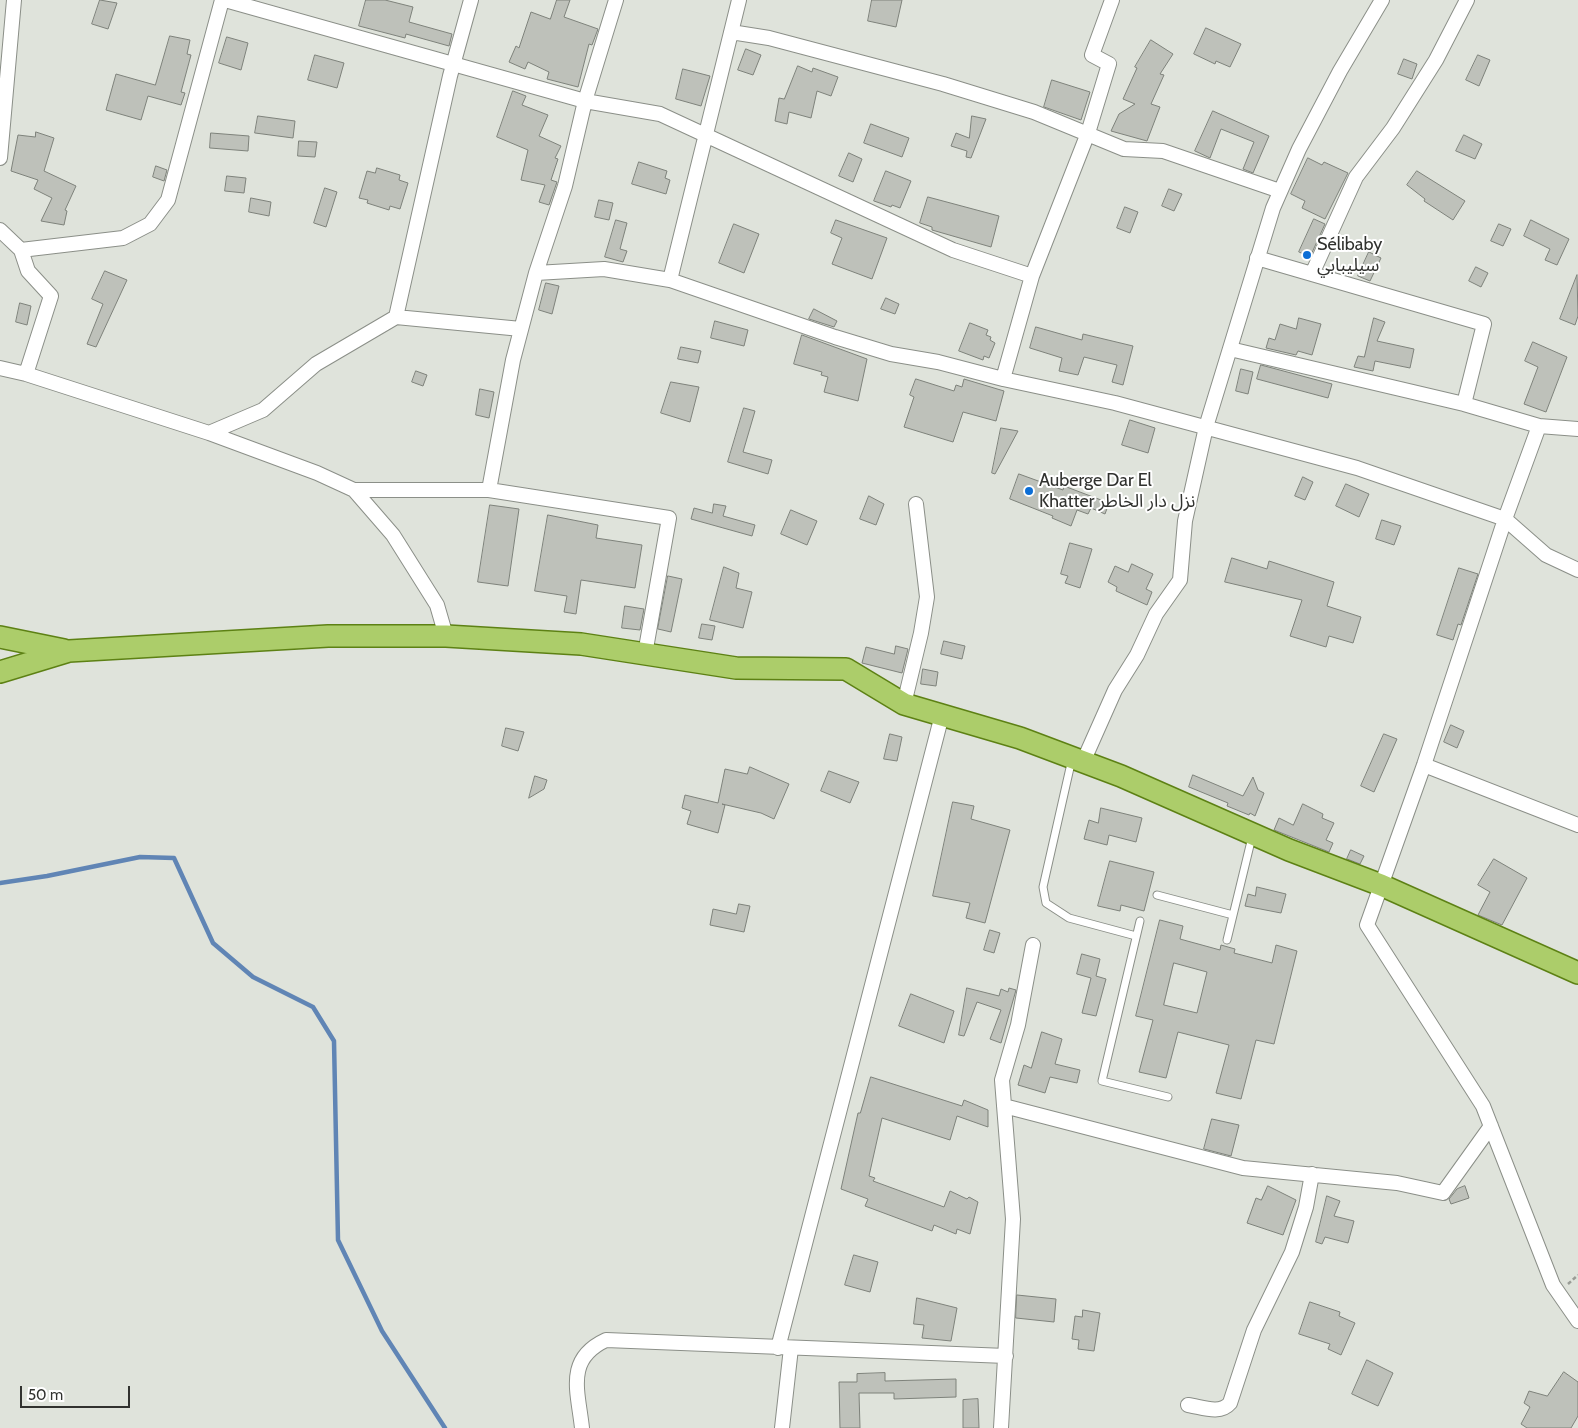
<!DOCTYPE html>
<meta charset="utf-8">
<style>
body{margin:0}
#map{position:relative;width:1578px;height:1428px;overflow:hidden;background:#dfe3db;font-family:Cabin,sans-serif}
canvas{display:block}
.scale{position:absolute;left:20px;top:1386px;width:110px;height:22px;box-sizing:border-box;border:2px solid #31322f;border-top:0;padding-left:6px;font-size:15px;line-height:18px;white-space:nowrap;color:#31322f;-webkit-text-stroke:4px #fff;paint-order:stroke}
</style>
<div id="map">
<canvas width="1578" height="1428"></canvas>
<div class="scale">50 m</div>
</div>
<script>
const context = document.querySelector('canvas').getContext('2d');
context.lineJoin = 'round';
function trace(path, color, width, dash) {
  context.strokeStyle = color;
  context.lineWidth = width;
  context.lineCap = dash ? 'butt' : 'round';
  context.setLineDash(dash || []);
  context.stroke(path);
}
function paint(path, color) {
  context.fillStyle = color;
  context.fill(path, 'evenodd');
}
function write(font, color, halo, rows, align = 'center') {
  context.font = font + ' Cabin,"Noto Sans Arabic",sans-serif';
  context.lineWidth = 4;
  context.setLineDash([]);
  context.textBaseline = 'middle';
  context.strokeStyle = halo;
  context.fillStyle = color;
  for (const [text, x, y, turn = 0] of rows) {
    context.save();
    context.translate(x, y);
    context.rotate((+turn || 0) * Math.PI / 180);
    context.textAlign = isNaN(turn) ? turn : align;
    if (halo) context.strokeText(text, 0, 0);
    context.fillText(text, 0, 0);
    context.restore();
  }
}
trace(new Path2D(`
 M 0,883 L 47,876 L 140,857 L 174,858 L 213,943 L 253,977 L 313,1007 L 334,1041 L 338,1240 L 382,1331 L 445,1428`), '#6085b5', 4.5);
const building = new Path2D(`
 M 100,0 L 117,3 L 108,29 L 92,24 Z
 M 366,0 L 385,0 L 413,7 L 409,22 L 452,34 L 449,46 L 406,34 L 405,38 L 359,26 Z
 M 557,0 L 570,0 L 564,17 L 598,29 L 592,45 L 589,44 L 578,87 L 547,79 L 549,72 L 528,62 L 525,69 L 509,62 L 516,46 L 519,48 L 531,12 L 550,19 Z
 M 872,0 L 902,0 L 896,27 L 868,21 Z
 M 1206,28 L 1241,44 L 1230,67 L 1216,61 L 1215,64 L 1194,54 Z
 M 170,36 L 190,40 L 187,54 L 191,55 L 181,92 L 185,93 L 181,105 L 148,96 L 141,120 L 106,110 L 116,74 L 155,85 Z
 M 227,37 L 248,43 L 241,70 L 219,63 Z
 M 1151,40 L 1173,54 L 1160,74 L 1164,75 L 1151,104 L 1160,107 L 1147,141 L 1111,131 L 1119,114 L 1135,104 L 1123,99 L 1137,68 L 1135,67 Z
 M 746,49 L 761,55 L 753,75 L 738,70 Z
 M 315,55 L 344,63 L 337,88 L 308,80 Z
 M 1478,55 L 1490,60 L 1479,86 L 1466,80 Z
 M 1404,59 L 1417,64 L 1412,79 L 1398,74 Z
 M 798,66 L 812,72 L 813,68 L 838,77 L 831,96 L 817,91 L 811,118 L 789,112 L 787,124 L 775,121 L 779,98 L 784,99 Z
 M 683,69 L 710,76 L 701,106 L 676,99 Z
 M 1052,80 L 1090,92 L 1081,120 L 1044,107 Z
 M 513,91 L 526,96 L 522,105 L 548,115 L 539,136 L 561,146 L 555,158 L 558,159 L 551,180 L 557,182 L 549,205 L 539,202 L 545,185 L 521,180 L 528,150 L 497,137 Z
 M 1213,111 L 1269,136 L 1253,173 L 1243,169 L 1254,142 L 1221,129 L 1210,158 L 1195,151 Z
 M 258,116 L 295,121 L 293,138 L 255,133 Z
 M 972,116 L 986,119 L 971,158 L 966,157 L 967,151 L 951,146 L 956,133 L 969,138 Z
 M 871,124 L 909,138 L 902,157 L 864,143 Z
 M 36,132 L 54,138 L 44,171 L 76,186 L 65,210 L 67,211 L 64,225 L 41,221 L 52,198 L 34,189 L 38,180 L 11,171 L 18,135 L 35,137 Z
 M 211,133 L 249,136 L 248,151 L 210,148 Z
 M 1464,135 L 1482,144 L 1475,159 L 1456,151 Z
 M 299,141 L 317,142 L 315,157 L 298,156 Z
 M 849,153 L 862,159 L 853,182 L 839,176 Z
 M 1308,158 L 1322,165 L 1324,162 L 1348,173 L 1325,219 L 1302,208 L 1305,201 L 1291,194 Z
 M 639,162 L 667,171 L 665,178 L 670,180 L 666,194 L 632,184 Z
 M 156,166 L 167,170 L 164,181 L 153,177 Z
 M 377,168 L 400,175 L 399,180 L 408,183 L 400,209 L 390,206 L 389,210 L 367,203 L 368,200 L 359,198 L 367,171 L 375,173 Z
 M 886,171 L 911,181 L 900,208 L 892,205 L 891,207 L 874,201 Z
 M 1417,171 L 1465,201 L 1453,220 L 1424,201 L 1425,199 L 1407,185 Z
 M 227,176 L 246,178 L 244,193 L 225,191 Z
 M 325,188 L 337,192 L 326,227 L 314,223 Z
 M 1169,189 L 1182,194 L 1174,211 L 1162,206 Z
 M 928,197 L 999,216 L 991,247 L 932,230 L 932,227 L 920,223 Z
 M 251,198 L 271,202 L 269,216 L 249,212 Z
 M 599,200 L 613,203 L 609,220 L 595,217 Z
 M 1125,207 L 1138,212 L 1130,233 L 1117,228 Z
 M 1314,219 L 1325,224 L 1310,257 L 1299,252 Z
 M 616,220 L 627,223 L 620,249 L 627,251 L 623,262 L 605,257 Z
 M 836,220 L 887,238 L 872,279 L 832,264 L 842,238 L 831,233 Z
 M 1531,220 L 1569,239 L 1557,265 L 1545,260 L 1550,249 L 1524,236 Z
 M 734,224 L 759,234 L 744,273 L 719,263 Z
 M 1499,224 L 1511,229 L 1503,246 L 1491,241 Z
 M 1369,252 L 1381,258 L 1370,281 L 1358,276 Z
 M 1476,267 L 1488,273 L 1481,287 L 1469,281 Z
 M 105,271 L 127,280 L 96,347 L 87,344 L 103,304 L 92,299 Z
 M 1577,275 L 1578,316 L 1575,325 L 1560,319 Z
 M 546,283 L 559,286 L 552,314 L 539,310 Z
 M 886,298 L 899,304 L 895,314 L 881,309 Z
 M 20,303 L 31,306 L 27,325 L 16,322 Z
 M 814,309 L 837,321 L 834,327 L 809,319 Z
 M 1299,318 L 1321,324 L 1312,355 L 1298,351 L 1296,355 L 1266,348 L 1269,338 L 1275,340 L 1280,324 L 1296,329 Z
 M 1374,318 L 1385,322 L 1377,341 L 1414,349 L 1410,368 L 1375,361 L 1373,371 L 1354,367 L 1358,356 L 1364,357 Z
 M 715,321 L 748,330 L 744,346 L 711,338 Z
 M 970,323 L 988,330 L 986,335 L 991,337 L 990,340 L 995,343 L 989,358 L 984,356 L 983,360 L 959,351 Z
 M 1036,327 L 1082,340 L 1083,334 L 1133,346 L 1123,385 L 1112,382 L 1117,365 L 1084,357 L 1078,375 L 1059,371 L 1062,358 L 1030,348 Z
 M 802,335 L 867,359 L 858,401 L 824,392 L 828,377 L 821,375 L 822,372 L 794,364 Z
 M 1533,342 L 1567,357 L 1546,412 L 1524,404 L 1538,367 L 1525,361 Z
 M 681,347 L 701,351 L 698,363 L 678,359 Z
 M 1261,365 L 1332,384 L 1328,398 L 1257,379 Z
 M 1241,369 L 1253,372 L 1248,394 L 1236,391 Z
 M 416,371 L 427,375 L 423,386 L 412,382 Z
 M 916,379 L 954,391 L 956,385 L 962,387 L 964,379 L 1004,391 L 996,421 L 963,412 L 953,442 L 904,427 L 914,397 L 910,395 Z
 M 671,382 L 699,387 L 690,422 L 661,413 Z
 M 480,389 L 494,392 L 489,418 L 476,415 Z
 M 744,408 L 755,411 L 743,452 L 772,460 L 768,474 L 728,462 Z
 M 1130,420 L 1155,428 L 1148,453 L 1122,445 Z
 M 1001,428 L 1018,431 L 995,474 L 992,473 Z
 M 1019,474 L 1063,490 L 1064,486 L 1109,503 L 1105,514 L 1091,508 L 1088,514 L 1077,510 L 1071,526 L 1052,518 L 1053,516 L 1010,499 Z
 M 1303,477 L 1313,482 L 1305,500 L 1295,496 Z
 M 1346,484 L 1369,494 L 1359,517 L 1336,506 Z
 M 869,496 L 884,504 L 876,525 L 860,519 Z
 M 714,504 L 726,506 L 723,516 L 755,525 L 752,536 L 691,519 L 694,508 L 712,513 Z
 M 490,505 L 519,509 L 508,586 L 478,582 Z
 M 791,510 L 817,521 L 807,545 L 781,534 Z
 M 548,515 L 598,525 L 596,538 L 642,545 L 635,588 L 581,580 L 576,614 L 564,612 L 567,596 L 535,591 Z
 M 1382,520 L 1401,526 L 1394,545 L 1376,539 Z
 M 1070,543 L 1092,549 L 1080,588 L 1065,583 L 1068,576 L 1061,574 Z
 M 1232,558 L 1267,569 L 1269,561 L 1334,582 L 1327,606 L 1361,617 L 1353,643 L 1329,636 L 1326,647 L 1290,636 L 1302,600 L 1225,582 Z
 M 1132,564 L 1153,574 L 1146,589 L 1152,592 L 1147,605 L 1116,591 L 1117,587 L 1108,582 L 1115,566 L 1128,572 Z
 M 724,567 L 739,573 L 736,588 L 752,592 L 743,628 L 710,620 Z
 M 1459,568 L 1478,574 L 1461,625 L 1458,624 L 1453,640 L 1437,635 Z
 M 668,576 L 682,579 L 671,632 L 658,629 Z
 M 625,606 L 644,609 L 640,630 L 622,628 Z
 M 702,624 L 715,626 L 712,640 L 699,638 Z
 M 944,641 L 965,646 L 962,659 L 941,654 Z
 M 896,646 L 908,649 L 902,673 L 862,663 L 866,647 L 894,654 Z
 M 923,669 L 938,672 L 936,686 L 921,684 Z
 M 1451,725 L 1464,731 L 1457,748 L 1444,742 Z
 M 506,728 L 524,732 L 518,751 L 502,746 Z
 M 890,734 L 902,737 L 897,761 L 884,759 Z
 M 1384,734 L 1397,739 L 1374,792 L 1361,786 Z
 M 750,767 L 789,784 L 774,819 L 761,813 L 722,804 L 725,805 L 718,833 L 687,824 L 691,811 L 682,808 L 685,795 L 718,803 L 725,769 L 747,774 Z
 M 829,771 L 859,782 L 850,803 L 821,791 Z
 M 1193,775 L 1243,796 L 1253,777 L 1258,790 L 1264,793 L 1255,816 L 1250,813 L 1249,815 L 1227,806 L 1228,803 L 1189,787 Z
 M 535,776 L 547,780 L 544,789 L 529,798 Z
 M 953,802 L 974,806 L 971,819 L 1010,830 L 985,923 L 966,918 L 970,903 L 933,896 Z
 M 1303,804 L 1323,814 L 1322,818 L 1334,823 L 1326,840 L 1333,843 L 1329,852 L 1274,830 L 1279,818 L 1293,825 Z
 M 1101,808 L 1142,818 L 1136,842 L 1109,835 L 1107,845 L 1084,839 L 1089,820 L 1098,823 Z
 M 1351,850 L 1364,856 L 1360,864 L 1347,859 Z
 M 1494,859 L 1527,878 L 1502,925 L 1478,915 L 1490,892 L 1478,885 Z
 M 1110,861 L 1154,872 L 1144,911 L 1121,905 L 1120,911 L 1098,906 Z
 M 1257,887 L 1286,894 L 1281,913 L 1245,906 L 1248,894 L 1255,896 Z
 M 739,904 L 750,906 L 744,932 L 710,925 L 713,909 L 736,914 Z
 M 1160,920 L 1183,926 L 1180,939 L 1220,950 L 1221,945 L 1235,949 L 1234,953 L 1272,963 L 1276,945 L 1297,951 L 1274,1044 L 1256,1040 L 1241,1099 L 1216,1093 L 1229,1045 L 1178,1032 L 1166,1078 L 1139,1072 L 1153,1020 L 1136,1016 ZM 1174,963 L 1207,972 L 1197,1013 L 1164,1005 Z
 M 990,930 L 1000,933 L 994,953 L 984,950 Z
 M 1082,954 L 1100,959 L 1096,976 L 1106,979 L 1096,1016 L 1082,1013 L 1091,978 L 1077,974 Z
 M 967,988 L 999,996 L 1001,989 L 1008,992 L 1009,988 L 1016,990 L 1001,1043 L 990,1039 L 1001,1010 L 977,1002 L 964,1036 L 959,1035 Z
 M 911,994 L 954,1011 L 944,1043 L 899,1026 Z
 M 1042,1032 L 1062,1039 L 1055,1064 L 1080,1070 L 1077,1083 L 1050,1077 L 1045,1093 L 1018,1085 L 1024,1065 L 1031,1068 Z
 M 871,1077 L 962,1106 L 964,1100 L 988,1110 L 988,1127 L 957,1116 L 950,1140 L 882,1118 L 869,1176 L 875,1178 L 873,1181 L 944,1207 L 950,1191 L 967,1199 L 969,1197 L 978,1202 L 970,1234 L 957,1229 L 956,1234 L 934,1225 L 932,1231 L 865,1206 L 868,1199 L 841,1189 L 858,1113 L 860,1113 Z
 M 1212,1119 L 1239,1125 L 1231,1156 L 1204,1149 Z
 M 1268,1186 L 1296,1200 L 1283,1235 L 1247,1223 L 1256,1198 L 1261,1200 Z
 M 1465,1186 L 1469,1198 L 1451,1204 L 1449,1199 L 1457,1189 Z
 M 1327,1196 L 1340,1201 L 1334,1216 L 1354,1221 L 1348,1243 L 1325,1237 L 1322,1244 L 1316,1242 Z
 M 854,1255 L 878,1262 L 870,1292 L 845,1285 Z
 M 1017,1295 L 1056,1299 L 1054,1322 L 1016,1318 Z
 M 917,1298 L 957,1308 L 951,1341 L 922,1338 L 924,1325 L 914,1324 Z
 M 1310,1302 L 1340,1312 L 1339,1316 L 1355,1323 L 1341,1355 L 1328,1349 L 1330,1344 L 1299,1334 Z
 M 1083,1310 L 1100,1313 L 1094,1351 L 1078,1349 L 1079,1340 L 1072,1339 L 1075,1316 L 1082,1317 Z
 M 1367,1360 L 1393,1373 L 1378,1406 L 1352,1394 Z
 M 1564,1372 L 1578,1382 L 1578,1416 L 1571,1428 L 1527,1428 L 1521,1424 L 1530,1407 L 1524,1403 L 1529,1391 L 1547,1396 Z
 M 885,1373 L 885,1381 L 956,1379 L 956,1397 L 894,1399 L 894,1393 L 859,1393 L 860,1428 L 840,1428 L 839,1382 L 857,1382 L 857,1374 Z
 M 978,1399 L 979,1428 L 963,1428 L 963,1400 Z`);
paint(building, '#bec1ba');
trace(building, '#7e827b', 1);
const service = new Path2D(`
 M 1072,759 L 1043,887 L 1046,903 L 1069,918 L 1136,936
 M 1157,895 L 1233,915
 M 1140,921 L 1102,1081 L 1168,1097
 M 1227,940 L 1252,837`);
const minor = new Path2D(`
 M 225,0 L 585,101 L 660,114 L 953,250 L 1032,276 L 1003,379
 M 731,32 L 769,38 L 943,84 L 1034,112 L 1124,149 L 1163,151 L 1280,191
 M 0,158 L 14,0
 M 0,230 L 21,250 L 28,271 L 51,296 L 26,374 L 0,368
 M 21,250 L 123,238 L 150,224 L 168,200 L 222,0
 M 1257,258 L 1484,324 L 1464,404
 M 536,273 L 604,269 L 670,280 L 835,337 L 891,354 L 938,362 L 1003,379 L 1115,403 L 1357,468 L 1505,519 L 1546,555 L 1578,570
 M 1312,274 L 1356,177 L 1393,128 L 1436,60 L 1467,0
 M 1032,276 L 1088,133 L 1109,64 L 1092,55 L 1112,0
 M 670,280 L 739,0
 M 396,317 L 450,76 L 471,0
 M 1230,349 L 1464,404 L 1539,426 L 1578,429
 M 26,374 L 209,433 L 263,410 L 316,364 L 396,317 L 521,329
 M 1539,426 L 1505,519 L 1424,765 L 1367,925 L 1483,1106 L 1553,1285 L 1578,1321
 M 209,433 L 317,473 L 354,490 L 393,535 L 437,605 L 446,636
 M 354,490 L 489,490 L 669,518 L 645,654
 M 489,490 L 513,360 L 536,273 L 565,186 L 585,101 L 616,0
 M 904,704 L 921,633 L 927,597 L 916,504
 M 1083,762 L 1115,690 L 1137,655 L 1156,614 L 1180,580 L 1185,521 L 1206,427 L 1273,208 L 1299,149 L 1340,71 L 1382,0
 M 1424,765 L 1578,825
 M 1004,1106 L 1243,1168 L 1397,1183 L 1443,1193 L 1491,1126
 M 778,1348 L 942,715
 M 1188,1405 C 1202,1407 1220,1415 1230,1403 L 1254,1330 L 1292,1252 L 1306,1207 L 1312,1174
 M 582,1428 C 578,1391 565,1359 606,1340 L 1006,1356
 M 782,1428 L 791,1348
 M 1001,1428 L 1013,1219 L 1002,1080 L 1018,1025 L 1033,945`);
const primary = new Path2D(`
 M 0,637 L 64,650
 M 0,672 L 69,651 L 328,636 L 446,636 L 581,644 L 736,668 L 846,669 L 904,704 L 1020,738 L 1121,776 L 1289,850 L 1381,885 L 1578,973`);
trace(service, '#8b8f88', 9);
trace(minor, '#8b8f88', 16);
trace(primary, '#5d8114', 24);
trace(new Path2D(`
 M 1568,1284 L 1578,1275`), '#999c96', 2.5, [4, 2.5]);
trace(service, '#fff', 7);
trace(minor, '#fff', 14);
trace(primary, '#accd6a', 21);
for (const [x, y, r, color] of [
 [1307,255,5,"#0c6ed6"],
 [1029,491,5,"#0c6ed6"]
]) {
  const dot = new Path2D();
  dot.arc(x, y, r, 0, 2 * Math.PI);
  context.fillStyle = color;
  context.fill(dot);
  trace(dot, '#fff', 2);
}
write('18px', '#31322f', '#fff', [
 ["Sélibaby",1317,245],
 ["سيليبابي",1317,266],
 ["Auberge Dar El",1039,481],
 ["Khatter نزل دار الخاطر",1039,502]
], 'left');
</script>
